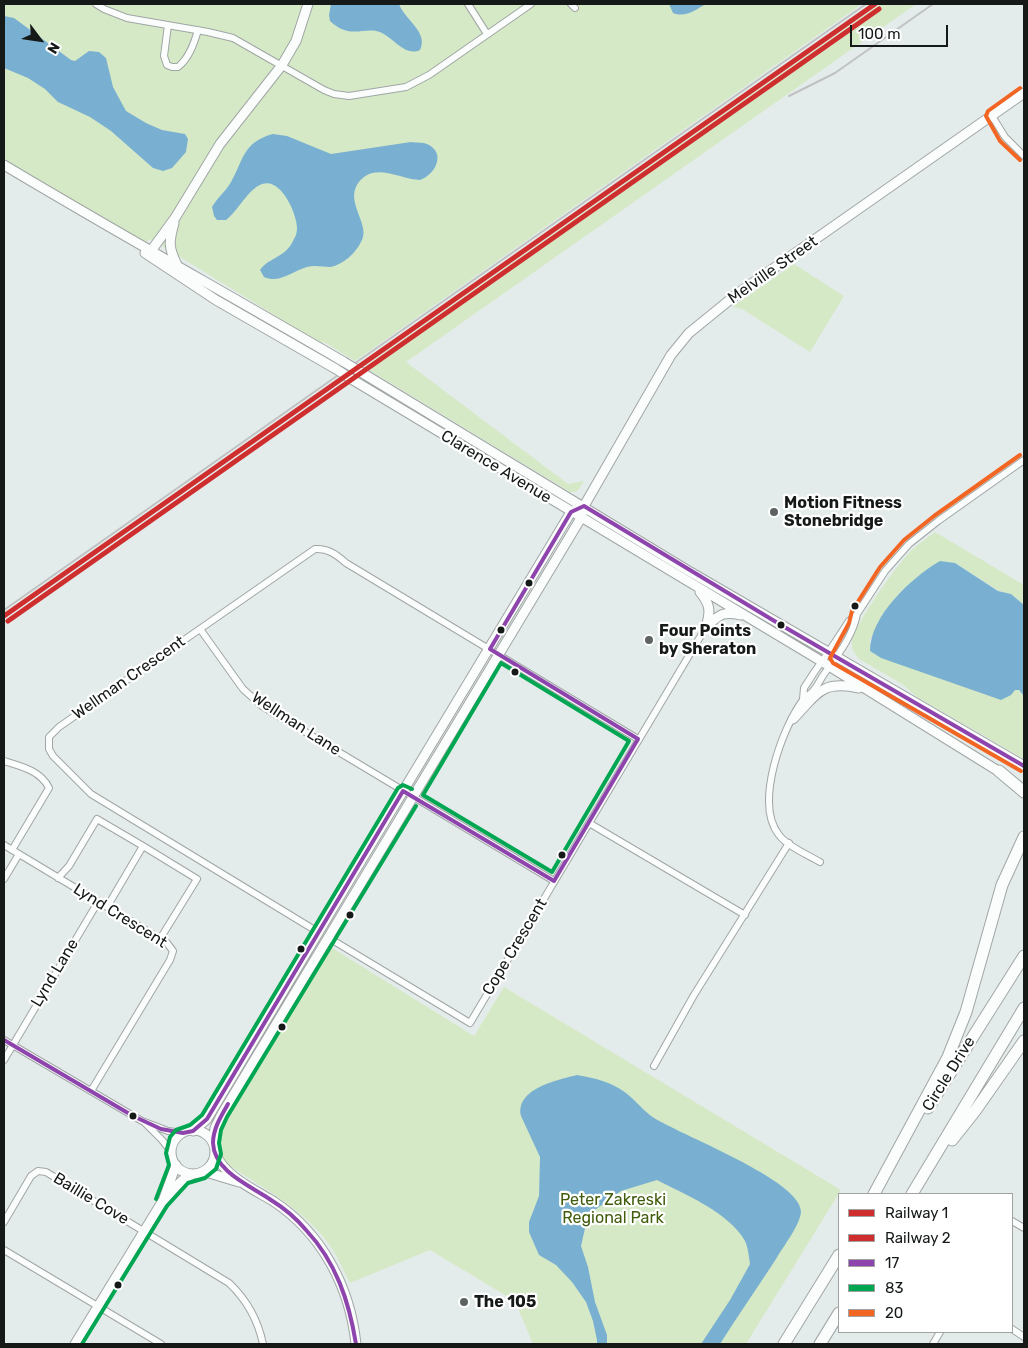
<!DOCTYPE html>
<style>
body{margin:0}
#map{position:relative;width:1028px;height:1348px;overflow:hidden;background:#e4eceb;font-family:Rubik,sans-serif}
canvas{display:block}
.frame{position:absolute;inset:0;border:5px solid #151a19;pointer-events:none}
.legend{position:absolute;left:838px;top:1193px;width:175px;height:140px;box-sizing:border-box;background:#fff;border:1px solid #a1a3a3;margin:0;padding:6px 9px;list-style:none;font-size:15px;color:#151a19}
.legend li{display:flex;align-items:center;gap:10px;height:25px}
.legend b{width:25px;border:1px solid #a1a3a3}
.north{position:absolute;left:15px;top:15px;width:50px;height:50px;-webkit-text-stroke:4px #fff;paint-order:stroke;rotate:121deg;font-size:14px;font-weight:700;line-height:20px;text-align:center;color:#151a19}
.north::after{content:'';display:block;margin:auto;width:18px;height:22px;background:#151a19;clip-path:polygon(50% 0,100% 100%,50% 72%,0 100%)}
.scale{position:absolute;left:850px;top:25px;width:98px;height:22px;box-sizing:border-box;border:2px solid #151a19;border-top:0;padding-left:6px;font-size:15px;line-height:18px;white-space:nowrap;color:#151a19;-webkit-text-stroke:4px #fff;paint-order:stroke}
</style>
<div id="map">
<canvas width="1028" height="1348"></canvas>
<div class="frame"></div>
<ul class="legend">
<li><b style="height:6px;background:#cf2e2f"></b>Railway 1</li>
<li><b style="height:6px;background:#cf2e2f"></b>Railway 2</li>
<li><b style="height:6px;background:#8e44ad"></b>17</li>
<li><b style="height:6px;background:#00a651"></b>83</li>
<li><b style="height:6px;background:#f26522"></b>20</li>
</ul>
<div class="north">N</div>
<div class="scale">100 m</div>
</div>
<script>
const context = document.querySelector('canvas').getContext('2d');
context.lineJoin = 'round';
function paint(path, color) {
  context.fillStyle = color;
  context.fill(path, 'evenodd');
}
function trace(path, color, width, dash) {
  context.strokeStyle = color;
  context.lineWidth = width;
  context.lineCap = dash ? 'butt' : 'round';
  context.setLineDash(dash || []);
  context.stroke(path);
}
function write(font, color, halo, rows, align = 'center') {
  context.font = font + ' Rubik,sans-serif';
  context.lineWidth = 4.5;
  context.setLineDash([]);
  context.textBaseline = 'middle';
  context.strokeStyle = halo;
  context.fillStyle = color;
  for (const [text, x, y, turn = 0] of rows) {
    context.save();
    context.translate(x, y);
    context.rotate((+turn || 0) * Math.PI / 180);
    context.textAlign = isNaN(turn) ? turn : align;
    if (halo) context.strokeText(text, 0, 0);
    context.fillText(text, 0, 0);
    context.restore();
  }
}
paint(new Path2D(`
 M 4,4 L 862,4 L 355,361 L 324,342 L 321,344 L 151,239 L 146,242 L 140,241 L 4,160 Z
 M 880,4 L 916,4 L 406,362 L 568,484 L 584,481 L 579,489 L 575,492 L 570,492 L 364,367 Z
 M 794,264 L 844,296 L 810,352 L 742,309 L 732,307 Z
 M 935,532 L 1024,585 L 1024,605 L 1011,594 L 999,591 L 955,563 L 903,589 L 885,612 L 870,640 L 870,651 L 881,658 L 1015,690 L 1019,690 L 1024,696 L 1024,759 L 917,697 L 902,684 L 859,659 C 855,654 851,649 852,642 C 854,625 895,568 908,554 C 915,546 926,539 935,532 Z
 M 329,946 L 474,1036 L 504,987 L 841,1190 L 746,1344 L 533,1344 L 515,1301 L 430,1250 L 350,1283 C 343,1270 337,1255 328,1243 C 302,1208 260,1186 225,1163 C 213,1148 213,1133 221,1116 Z`), '#d6e9c6');
paint(new Path2D(`
 M 331,4 L 399,4 C 404,19 429,32 420,50 C 406,57 394,39 382,33 C 365,25 351,41 330,21 L 329,15 Z
 M 669,4 L 706,4 C 695,10 686,18 673,13 Z
 M 4,16 L 14,18 L 71,60 L 75,61 L 89,51 L 99,52 L 106,58 L 113,87 L 126,111 L 146,123 L 162,130 L 185,134 L 188,139 L 186,152 L 172,168 L 163,171 L 153,168 L 111,131 L 90,117 L 58,102 L 45,89 L 28,78 L 4,68 Z
 M 273,134 L 287,136 L 331,154 L 411,142 C 416,143 423,142 427,144 C 447,153 435,175 420,180 C 403,180 380,165 364,177 C 340,196 368,220 363,237 C 359,250 344,265 330,267 C 323,267 315,265 307,267 C 292,271 280,284 264,277 L 260,270 C 269,257 286,258 294,239 C 296,236 297,232 297,228 C 297,214 281,177 262,184 C 247,190 239,210 226,220 L 217,220 L 214,216 L 212,207 C 217,198 226,191 231,182 C 244,159 243,142 273,134 Z
 M 940,561 L 955,563 L 998,591 L 1011,594 L 1024,605 L 1024,696 L 1019,690 L 1015,690 L 1011,695 L 1001,700 L 881,658 L 870,651 C 870,616 912,577 940,561 Z
 M 577,1075 C 594,1078 612,1082 626,1093 C 635,1100 642,1109 651,1116 C 677,1134 802,1180 801,1212 C 800,1225 783,1247 776,1259 C 758,1287 738,1315 720,1344 L 701,1344 L 730,1300 L 750,1264 C 749,1257 748,1247 745,1241 C 730,1213 684,1194 657,1180 L 621,1191 L 588,1215 L 581,1246 L 588,1267 L 595,1302 L 607,1335 L 607,1344 L 597,1344 L 597,1340 L 593,1321 L 586,1302 L 572,1282 L 556,1265 L 539,1255 L 529,1232 L 529,1222 L 539,1196 L 540,1157 L 521,1116 C 515,1089 557,1080 577,1075 Z`), '#79b0d1');
const street = new Path2D(`
 M 96,4 L 104,9 L 127,18 L 208,32 L 233,38 L 324,90 L 334,94 L 349,96 L 406,87 L 429,75 L 531,4
 M 468,4 L 487,34
 M 571,4 L 575,8
 M 168,25 L 164,56 L 167,65 L 172,67 L 178,67 C 189,58 194,44 198,30
 M 992,116 L 1005,137 L 1024,156
 M 200,629 L 243,689 L 262,706 L 554,881
 M 803,699 L 804,688 L 815,671 L 828,653 L 849,621 L 857,614 L 885,571 L 909,544 L 938,521 L 1024,460
 M 4,761 C 21,766 41,771 49,788 L 12,850
 M 589,823 L 745,915
 M 4,845 L 167,943 L 173,951 L 170,960 L 91,1091
 M 820,862 C 808,855 787,846 779,835 C 754,804 782,728 803,700 C 805,697 809,695 812,692 C 817,687 820,680 824,674 C 837,656 853,636 857,614
 M 58,878 L 69,866 L 97,819 L 143,846
 M 4,879 L 19,854
 M 107,907 L 143,846 L 197,879 L 160,939
 M 318,932 L 91,794 L 53,756 L 49,749 L 49,737 L 59,727 L 315,549 C 328,548 337,555 346,563 L 638,739
 M 329,938 L 470,1023 L 706,627
 M 4,1040 L 142,1121 L 168,1131 L 183,1133
 M 4,1060 L 98,902
 M 654,1066 L 694,995 L 789,843
 M 145,1123 L 162,1140 L 172,1153
 M 1012,1221 L 1024,1228
 M 4,1222 L 31,1176 L 38,1171 L 46,1172 L 229,1283 C 248,1301 258,1320 263,1344
 M 4,1250 L 161,1344
 M 1012,1329 L 1024,1337
 M 933,1344 L 940,1332`);
const secondary = new Path2D(`
 M 4,165 C 116,232 231,296 344,362
 M 174,223 C 169,241 168,247 177,265
 M 145,253 L 216,300 L 336,369
 M 148,255 L 175,218 L 220,144 L 282,65 L 296,41 L 308,4
 M 364,374 L 687,570 L 1024,766
 M 353,380 L 816,658 L 1003,774
 M 700,592 C 710,604 711,611 706,627
 M 708,625 C 720,614 724,611 741,615
 M 793,719 C 817,694 821,680 859,688
 M171 1152a22 22 0 1 1 44 0a22 22 0 1 1-44 0Z
 M 193,1131 L 207,1119 C 327,916 450,714 571,512 L 577,509
 M 213,1143 L 215,1128 L 222,1114 L 581,518 L 584,506 L 671,355 L 689,333 L 737,294 L 1024,93
 M 215,1153 C 224,1176 253,1189 273,1201 C 322,1233 350,1287 356,1344
 M 202,1172 L 209,1173 L 239,1182
 M 164,1198 L 176,1165
 M 75,1344 L 162,1202 C 173,1191 179,1180 193,1174`);
const highway = new Path2D(`
 M 999,771 L 1024,792
 M 928,1108 L 1024,956
 M 952,1140 L 975,1111 L 1024,1041
 M 874,1194 L 948,1057 L 966,1012 L 1002,885 L 1024,837
 M 912,1194 L 1024,1008
 M 784,1344 L 839,1255
 M 820,1344 L 839,1313`);
trace(street, '#a0a6a5', 8);
trace(secondary, '#a0a6a5', 11);
trace(highway, '#a0a6a5', 13);
trace(street, '#fbfcfc', 6);
trace(secondary, '#fbfcfc', 9);
trace(highway, '#fbfcfc', 11);
trace(new Path2D(`
 M 789,96 L 835,73 L 933,4
 M 4,610 L 866,4`), '#c0c2c2', 2);
const secondaryBridge = new Path2D(`
 M 344,362 L 364,374
 M 336,369 L 353,380`);
trace(secondaryBridge, '#a0a6a5', 11, []);
trace(secondaryBridge, '#fbfcfc', 9);
trace(new Path2D(`
 M 4,1040 L 133,1116 L 161,1129 L 183,1133 L 193,1131 L 207,1119 L 403,791 L 554,881 L 638,739 L 490,649 L 571,512 L 584,506 L 781,625 L 1024,766
 M 228,1104 C 221,1116 213,1129 213,1143 C 214,1172 251,1186 271,1200 C 284,1208 296,1218 306,1230 C 336,1262 349,1301 356,1344`), '#8e44ad', 4);
trace(new Path2D(`
 M 501,663 L 629,741 L 552,872 L 423,795 Z
 M 156,1199 L 169,1165 L 166,1153 L 170,1137 L 176,1130 L 190,1125 L 202,1115 L 398,788 L 403,785 L 412,789
 M 82,1344 L 167,1206 L 188,1183 L 205,1178 L 216,1169 L 221,1154 L 219,1143 L 221,1130 L 227,1117 L 416,806`), '#00a651', 4);
trace(new Path2D(`
 M 1020,160 L 1000,141 L 986,116 L 988,111 L 1020,88
 M 1020,455 L 934,516 L 904,540 L 880,567 L 852,611 L 849,623 L 830,658 L 833,663 L 1021,771`), '#f26522', 4);
trace(new Path2D(`
 M 4,616 L 875,4`), '#cf2e2f', 5);
trace(new Path2D(`
 M 8,621 L 879,9`), '#cf2e2f', 5);
for (const [x, y, r, color] of [
 [774,512,5,"#5d6462"],
 [529,583,4.5,"#151a19"],
 [855,606,4.5,"#151a19"],
 [781,625,4.5,"#151a19"],
 [501,630,4.5,"#151a19"],
 [649,640,5,"#5d6462"],
 [515,672,4.5,"#151a19"],
 [562,855,4.5,"#151a19"],
 [350,915,4.5,"#151a19"],
 [301,949,4.5,"#151a19"],
 [282,1027,4.5,"#151a19"],
 [133,1116,4.5,"#151a19"],
 [118,1285,4.5,"#151a19"],
 [464,1302,5,"#5d6462"]
]) {
  const dot = new Path2D();
  dot.arc(x, y, r, 0, 2 * Math.PI);
  context.fillStyle = color;
  context.fill(dot);
  trace(dot, '#fff', 2);
}
write('16px', '#151a19', '#fff', [
 ["Melville Street",773,270,-35],
 ["Clarence Avenue",496,467,31],
 ["Wellman Crescent",129,678,-35],
 ["Wellman Lane",296,724,33],
 ["Lynd Crescent",120,916,32],
 ["Cope Crescent",515,947,-59],
 ["Lynd Lane",55,973,-59],
 ["Circle Drive",949,1074,-58],
 ["Baillie Cove",91,1199,31]
]);
write('bold 16px', '#151a19', '#fff', [
 ["Motion Fitness",784,503],
 ["Stonebridge",784,521],
 ["Four Points",659,631],
 ["by Sheraton",659,649],
 ["The 105",474,1302]
], 'left');
write('16px', '#415c0c', '#fff', [
 ["Peter Zakreski",613,1200],
 ["Regional Park",613,1218]
]);
</script>
